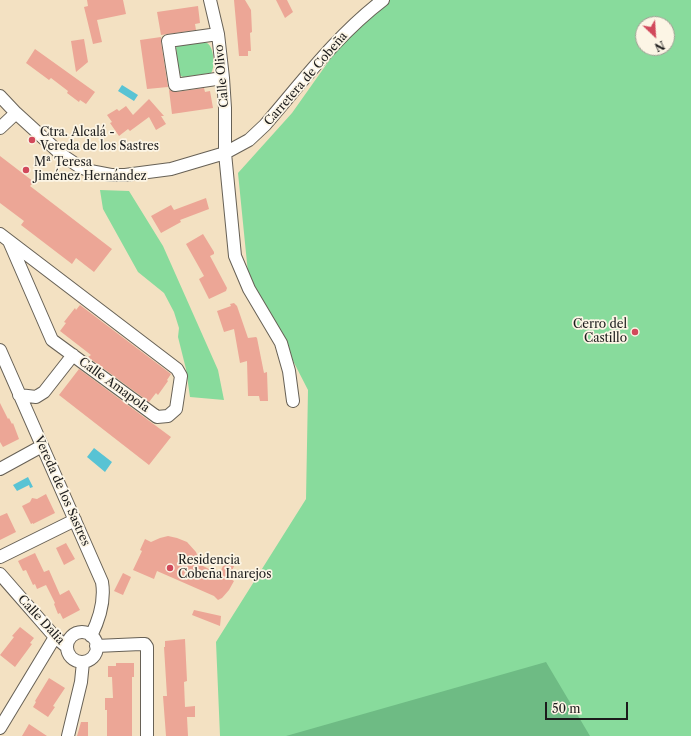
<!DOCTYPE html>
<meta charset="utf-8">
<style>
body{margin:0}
#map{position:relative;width:691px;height:736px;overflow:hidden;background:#f3e1c2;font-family:"Libre Caslon Text",serif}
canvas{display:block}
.north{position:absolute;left:635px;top:16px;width:40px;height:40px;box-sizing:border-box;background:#fcf5e5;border:1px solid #a29e95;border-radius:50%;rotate:155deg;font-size:11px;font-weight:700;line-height:16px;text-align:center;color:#1c1c1c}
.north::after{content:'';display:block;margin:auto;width:14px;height:18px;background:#d1495b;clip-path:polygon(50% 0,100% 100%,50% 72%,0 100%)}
.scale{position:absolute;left:545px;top:702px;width:83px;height:18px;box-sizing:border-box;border:2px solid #1c1c1c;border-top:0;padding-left:5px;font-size:12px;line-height:14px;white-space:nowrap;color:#1c1c1c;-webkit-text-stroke:3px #fcf5e5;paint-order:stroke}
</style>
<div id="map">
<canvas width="691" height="736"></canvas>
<div class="north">N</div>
<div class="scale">50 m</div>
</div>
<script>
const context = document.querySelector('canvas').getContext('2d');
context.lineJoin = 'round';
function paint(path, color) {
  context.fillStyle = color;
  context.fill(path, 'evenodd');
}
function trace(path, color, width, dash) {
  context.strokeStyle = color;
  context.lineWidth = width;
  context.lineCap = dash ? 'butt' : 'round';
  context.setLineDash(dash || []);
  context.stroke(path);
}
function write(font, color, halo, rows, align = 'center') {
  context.font = font + ' "Libre Caslon Text",serif';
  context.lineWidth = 3.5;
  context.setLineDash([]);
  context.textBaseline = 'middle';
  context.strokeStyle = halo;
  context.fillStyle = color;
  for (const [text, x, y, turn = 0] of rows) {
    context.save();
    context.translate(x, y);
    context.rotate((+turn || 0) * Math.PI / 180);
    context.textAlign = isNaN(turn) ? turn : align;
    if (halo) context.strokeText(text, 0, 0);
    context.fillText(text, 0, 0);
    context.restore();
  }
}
paint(new Path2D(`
 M 372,0 L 691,0 L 691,736 L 220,736 L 216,642 L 306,499 L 308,390 L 248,273 L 238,173 L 292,113 ZM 643,24 L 667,24 L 667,48 L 643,48 Z
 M 204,42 C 207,43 208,43 210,46 C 214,52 215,68 211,73 L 183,77 L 179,75 L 176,47 L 177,46 Z
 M 100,190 L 129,191 L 163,246 L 171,264 L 218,370 L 224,400 L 190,397 L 186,369 L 178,337 L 179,328 L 174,312 L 164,293 L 138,272 L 103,209 Z`), '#88db9c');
paint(new Path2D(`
 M 546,662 L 590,736 L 286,736 Z`), '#6ebb84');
paint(new Path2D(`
 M 122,85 L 138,95 L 134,101 L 118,91 Z
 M 94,448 L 112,462 L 105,472 L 87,457 Z
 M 28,477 L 33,487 L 30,488 L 29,485 L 17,491 L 13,485 Z`), '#58c3d4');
paint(new Path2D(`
 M 87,0 L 123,0 L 126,14 L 97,20 L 102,42 L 93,44 L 84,7 L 88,6 Z
 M 234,0 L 245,0 L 251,10 L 252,32 L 250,33 L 251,51 L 248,51 L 248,56 L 239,56 Z
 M 276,0 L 287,0 L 293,12 L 285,18 Z
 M 198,6 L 200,23 L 195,24 L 196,30 L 161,35 L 157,12 Z
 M 161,37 L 161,42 L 168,87 L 147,89 L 140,40 Z
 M 84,39 L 88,62 L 76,72 L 71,41 Z
 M 35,49 L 95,92 L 86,104 L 80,100 L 79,102 L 67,93 L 68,91 L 51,78 L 49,80 L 26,63 Z
 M 204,88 L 205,92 L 210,91 L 213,108 L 172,114 L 169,90 L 176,92 Z
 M 149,99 L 164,116 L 161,116 L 166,124 L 156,130 L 149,117 L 130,131 L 128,129 L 119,136 L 110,123 L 112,122 L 107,115 L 117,109 L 119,111 L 126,106 L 133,115 Z
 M 0,156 L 34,182 L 30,186 L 112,249 L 94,272 L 76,258 L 72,264 L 21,225 L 24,221 L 0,203 Z
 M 206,198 L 209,209 L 180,220 L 181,222 L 161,233 L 151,216 L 171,205 L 174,210 Z
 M 203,234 L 214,252 L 214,254 L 210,256 L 227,288 L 226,291 L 209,299 L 199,279 L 204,276 L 186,244 Z
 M 234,303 L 237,306 L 248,338 L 256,337 L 257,338 L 264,373 L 267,372 L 268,401 L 260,401 L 259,396 L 248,396 L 247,361 L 240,363 L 234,329 L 224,332 L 217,311 L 231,306 L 230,304 Z
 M 80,305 L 171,374 L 167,380 L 168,381 L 158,395 L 156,393 L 149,402 L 88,357 L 91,355 L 60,331 L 66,323 L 64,322 L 75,308 L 76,310 Z
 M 79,369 L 171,437 L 149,465 L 59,395 Z
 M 0,403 L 8,419 L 9,418 L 12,424 L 13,423 L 19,439 L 3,447 L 0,442 Z
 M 46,494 L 55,513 L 33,524 L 33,523 L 31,524 L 22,506 L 30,502 L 32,498 L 37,499 Z
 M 7,513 L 16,532 L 0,540 L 0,516 Z
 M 168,536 L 177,538 L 187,542 L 196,552 L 201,565 L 219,574 L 225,562 L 234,566 L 229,578 L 234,581 L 229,590 L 222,598 L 218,600 L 214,596 L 157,571 L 154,579 L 133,570 L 142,551 L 140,550 L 145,539 L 151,542 L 160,538 Z
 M 66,543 L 75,559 L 64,565 L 56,548 Z
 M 35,553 L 44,572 L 49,570 L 60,595 L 69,590 L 80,610 L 63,619 L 60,613 L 58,614 L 54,604 L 55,603 L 46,585 L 37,589 L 35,584 L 33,585 L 26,570 L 23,571 L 18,561 Z
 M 123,573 L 131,577 L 123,595 L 114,591 Z
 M 194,610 L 221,616 L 220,626 L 192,615 Z
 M 20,627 L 34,638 L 30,643 L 32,644 L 15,667 L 0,655 L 14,637 L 12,636 Z
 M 185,639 L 187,681 L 184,682 L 185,707 L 195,706 L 195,717 L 187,717 L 188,736 L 166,736 L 163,696 L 167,696 L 164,647 L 165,647 L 165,641 Z
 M 116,663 L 134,663 L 134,677 L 132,677 L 132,736 L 107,736 L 107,710 L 105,710 L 105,698 L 113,698 L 112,677 L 108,677 L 108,666 L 116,666 Z
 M 49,678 L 65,688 L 53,706 L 55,707 L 48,717 L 33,707 L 36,702 L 35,701 Z
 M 81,722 L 88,722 L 88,736 L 77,736 Z
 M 29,724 L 47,736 L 22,736 Z`), '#eca696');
const minor = new Path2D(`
 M 210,0 L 218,34 L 223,78 L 225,108 L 225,153 L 235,256 L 249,289 L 281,343 L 289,371 L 293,401
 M 218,34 L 168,41 L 175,85 L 223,78
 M 0,96 L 16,113 L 62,155 L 80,167 L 90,171 L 111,175 L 125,175 L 171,169 L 225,153 L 249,140 L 265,125 C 302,82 337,35 383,0
 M 0,128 L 16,113
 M 0,234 L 177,369 L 181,376 L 176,409 L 168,416 L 157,417 L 52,340 L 9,241
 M 0,350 L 102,582 C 105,600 99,620 91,636
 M 19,395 L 36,397 L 44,392 L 73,355
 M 0,469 L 42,446
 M 0,557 L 75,520
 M 0,574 L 55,637 L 67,647
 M67 647a15 15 0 1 1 30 0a15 15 0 1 1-30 0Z
 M 96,646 L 141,644 L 145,644 L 147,647 L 147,736
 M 0,728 L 55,637
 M 68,736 L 81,682 L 83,662`);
trace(minor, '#676156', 14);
trace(minor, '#fff', 12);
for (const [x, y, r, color] of [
 [32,140,4,"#d1495b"],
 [26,170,4,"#d1495b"],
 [635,332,4,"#d1495b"],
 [170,568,4,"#d1495b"]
]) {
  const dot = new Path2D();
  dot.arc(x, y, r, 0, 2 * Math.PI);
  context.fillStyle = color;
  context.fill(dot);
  trace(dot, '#fcf5e5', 1.5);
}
write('12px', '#1c1c1c', '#fcf5e5', [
 ["Calle Olivo",222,76,-95],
 ["Carretera de Cobeña",306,79,-49],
 ["Calle Amapola",114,385,36],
 ["Vereda de los Sastres",62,491,66],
 ["Calle Dalia",41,620,47]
]);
write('12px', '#1c1c1c', '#fcf5e5', [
 ["Ctra. Alcalá -",40,133],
 ["Vereda de los Sastres",40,147],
 ["Mª Teresa",34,163],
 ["Jiménez Hernández",34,177],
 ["Cerro del",627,325,"right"],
 ["Castillo",627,339,"right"],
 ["Residencia",178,561],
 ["Cobeña Inarejos",178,575]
], 'left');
</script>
